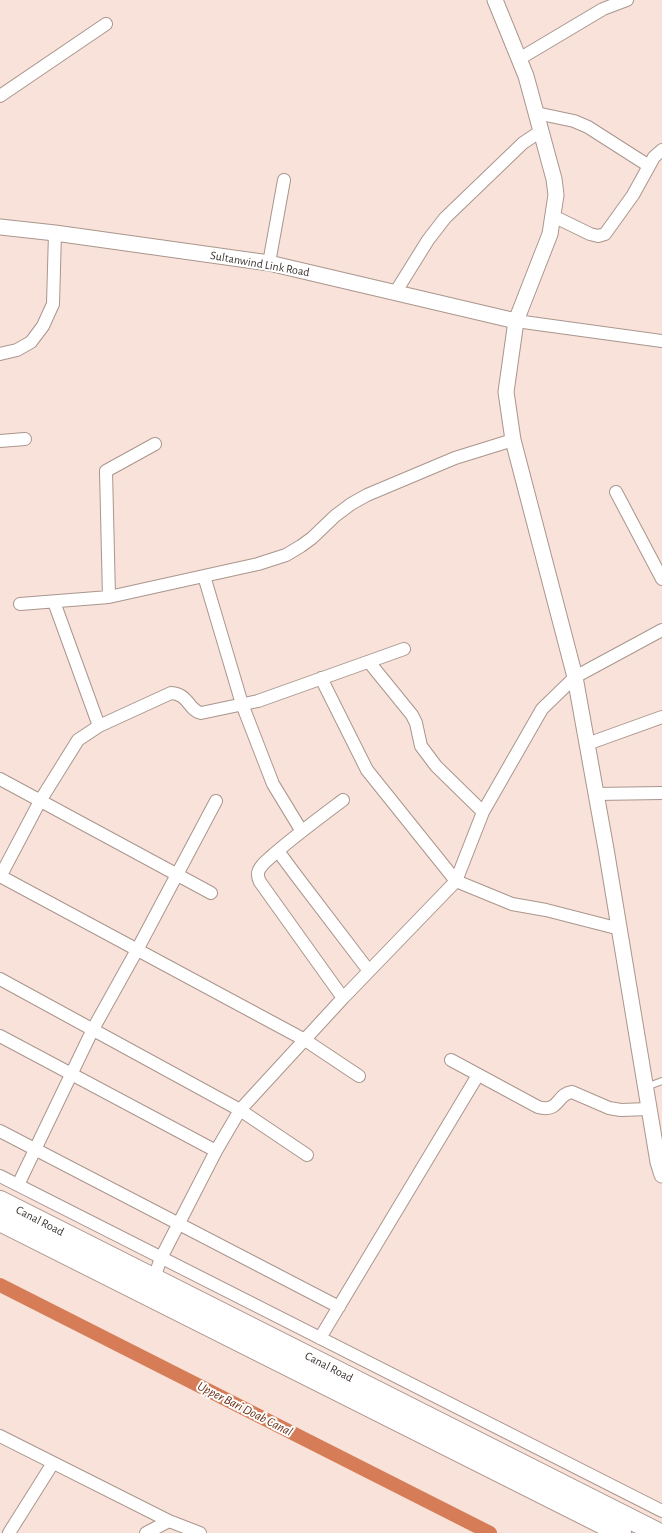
<!DOCTYPE html>
<style>
body{margin:0}
canvas{display:block;background:#f8e2d9}
</style>
<canvas width="662" height="1533"></canvas>
<script>
const context = document.querySelector('canvas').getContext('2d');
context.lineJoin = 'round';
function trace(path, color, width, dash) {
  context.strokeStyle = color;
  context.lineWidth = width;
  context.lineCap = dash ? 'butt' : 'round';
  context.setLineDash(dash || []);
  context.stroke(path);
}
function write(font, color, halo, rows, align = 'center') {
  context.font = font + ' "Alegreya Sans",sans-serif';
  context.lineWidth = 4;
  context.setLineDash([]);
  context.textBaseline = 'middle';
  context.strokeStyle = halo;
  context.fillStyle = color;
  for (const [text, x, y, turn = 0] of rows) {
    context.save();
    context.translate(x, y);
    context.rotate((+turn || 0) * Math.PI / 180);
    context.textAlign = isNaN(turn) ? turn : align;
    if (halo) context.strokeText(text, 0, 0);
    context.fillText(text, 0, 0);
    context.restore();
  }
}
trace(new Path2D(`
 M 0,1285 L 490,1533`), '#d67d58', 14);
const service = new Path2D(`
 M 646,1087 L 662,1081`);
const minor = new Path2D(`
 M 519,59 L 603,9 L 627,0
 M 0,96 L 106,24
 M 536,113 L 574,121 L 588,127 L 649,166
 M 553,216 L 590,234 L 598,236 L 605,234 L 633,195 L 654,157 L 662,150
 M 269,263 L 284,180
 M 395,293 L 428,240 L 445,218 L 523,143 L 541,131
 M 516,321 L 662,341
 M 0,354 L 17,350 L 31,342 L 43,326 L 53,304 L 55,233
 M 0,441 L 25,439
 M 616,492 L 662,579
 M 204,576 L 242,704 L 273,784 L 301,830
 M 109,597 L 106,471 L 155,444
 M 20,604 L 109,597 L 258,564 L 286,555 L 301,546 L 312,538 L 335,516 L 351,504 L 367,495 L 455,458 L 513,440
 M 369,662 L 412,715 L 416,723 L 421,746 L 436,766 L 483,812
 M 321,678 L 367,770 L 456,881 L 512,904 L 546,910 L 620,929
 M 99,726 L 171,693 C 189,694 188,710 201,713 L 258,701 L 404,649
 M 587,744 L 662,717
 M 0,779 L 211,893
 M 596,794 L 662,793
 M 343,800 C 319,818 296,835 274,854 C 269,859 262,863 259,870 C 257,874 258,878 260,882 L 343,998
 M 278,851 L 295,874 L 369,971
 M 0,876 L 305,1040 L 359,1076
 M 0,877 L 40,801 L 78,740 L 99,726 L 54,602
 M 0,979 L 240,1110 L 307,1155
 M 0,1036 L 216,1151
 M 451,1060 L 538,1107 C 560,1113 556,1094 572,1092 L 609,1108 L 621,1110 L 649,1109
 M 0,1131 L 339,1307
 M 0,1176 L 662,1511
 M 18,1185 L 93,1029 L 137,950 L 216,801
 M 154,1278 L 161,1258 L 179,1223 L 216,1151 L 240,1110 L 343,998 L 456,881 L 483,812 L 542,709 L 575,677 L 662,630
 M 320,1338 L 478,1075
 M 0,1436 L 169,1521 L 200,1533
 M 9,1533 L 53,1463
 M 146,1533 L 169,1521`);
const tertiary = new Path2D(`
 M 495,0 L 526,76 L 554,179 L 556,195 L 550,234 L 516,321 L 506,392 L 513,440 L 575,677 L 606,849 L 658,1162 L 662,1175
 M 0,227 L 55,233 L 269,263 L 516,321`);
const primary = new Path2D(`
 M 0,1201 L 658,1533
 M 0,1221 L 621,1533`);
trace(service, '#aa968d', 8);
trace(minor, '#aa968d', 14);
trace(tertiary, '#aa968d', 17);
trace(primary, '#aa968d', 22);
trace(service, '#fff', 6);
trace(minor, '#fff', 12);
trace(tertiary, '#fff', 15);
trace(primary, '#fff', 20);
write('12px', '#3d3431', '#fff', [
 ["Sultanwind Link Road",260,264,10],
 ["Canal Road",40,1221,27],
 ["Canal Road",329,1367,27]
]);
write('italic 13px', '#692f15', '#fff', [
 ["Upper Bari Doab Canal",245,1409,27]
]);
</script>
